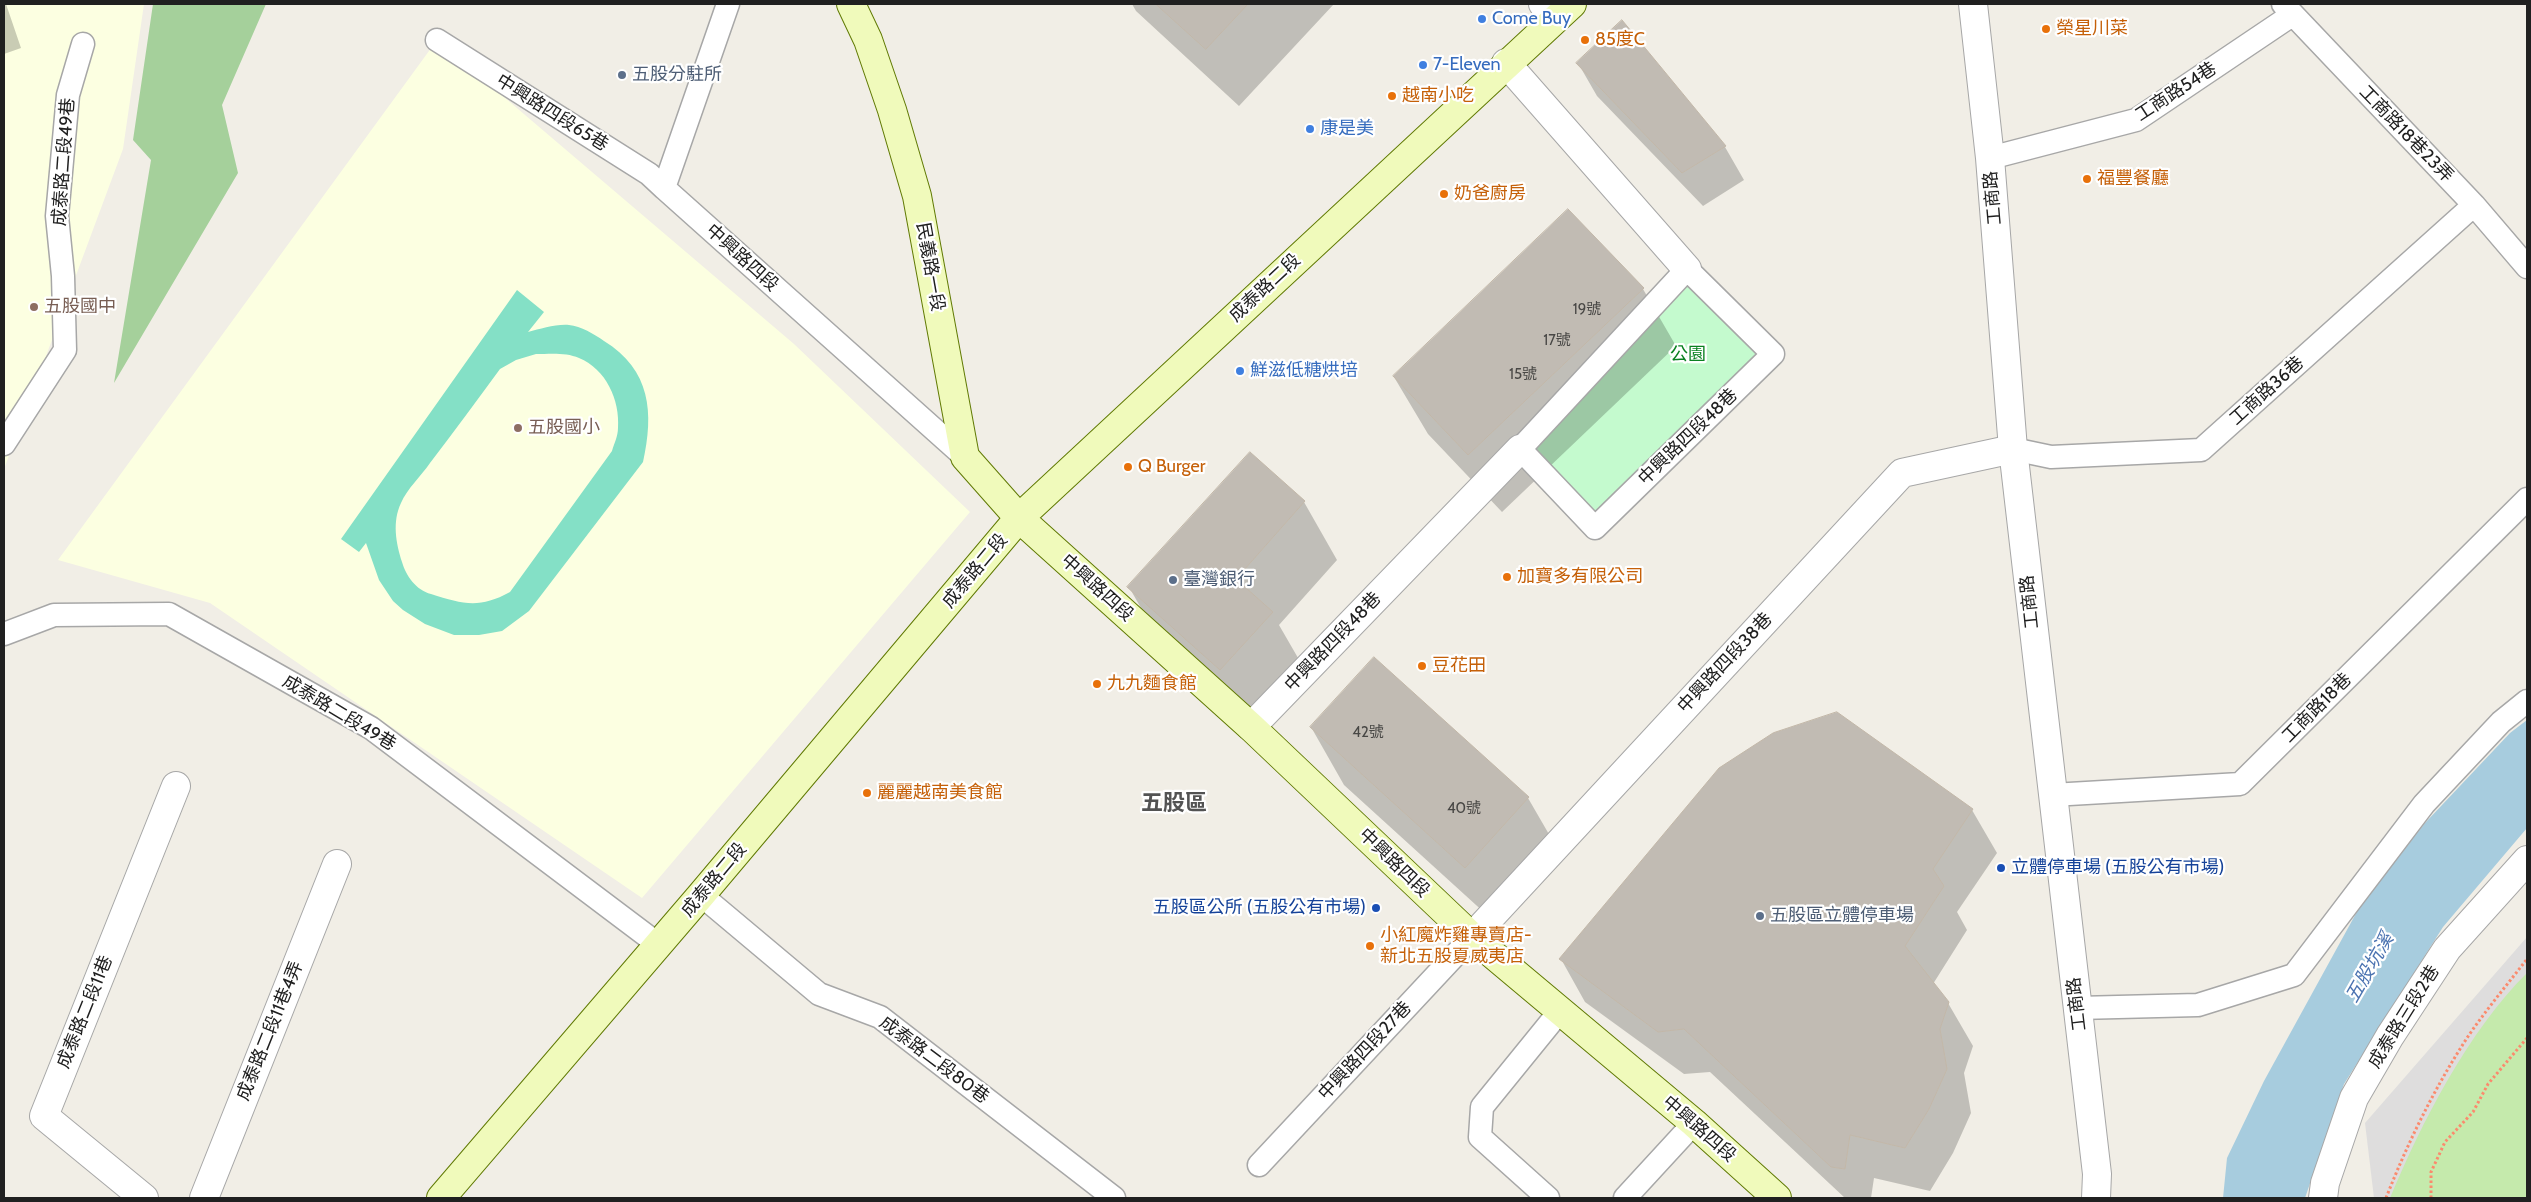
<!DOCTYPE html>
<meta charset="utf-8">
<style>
body{margin:0}
#map{position:relative;width:2531px;height:1202px;overflow:hidden;background:#f1eee6;font-family:Cabin,sans-serif}
canvas{display:block}
.frame{position:absolute;inset:0;border:5px solid #202020;pointer-events:none}
</style>
<div id="map">
<canvas width="2531" height="1202"></canvas>
<div class="frame"></div>
</div>
<script>
const context = document.querySelector('canvas').getContext('2d');
context.lineJoin = 'round';
function paint(path, color) {
  context.fillStyle = color;
  context.fill(path, 'evenodd');
}
function trace(path, color, width, dash) {
  context.strokeStyle = color;
  context.lineWidth = width;
  context.lineCap = dash ? 'butt' : 'round';
  context.setLineDash(dash || []);
  context.stroke(path);
}
function write(font, color, halo, rows, align = 'center') {
  context.font = font + ' Cabin,"Noto Sans TC",sans-serif';
  context.lineWidth = 4.5;
  context.setLineDash([]);
  context.textBaseline = 'middle';
  context.strokeStyle = halo;
  context.fillStyle = color;
  for (const [text, x, y, turn = 0] of rows) {
    context.save();
    context.translate(x, y);
    context.rotate((+turn || 0) * Math.PI / 180);
    context.textAlign = isNaN(turn) ? turn : align;
    if (halo) context.strokeText(text, 0, 0);
    context.fillText(text, 0, 0);
    context.restore();
  }
}
paint(new Path2D(`
 M 2527,937 L 2527,1198 L 2374,1198 L 2365,1123 Z`), '#dedddd');
paint(new Path2D(`
 M 4,4 L 144,4 L 123,149 L 4,469 Z
 M 437,40 L 794,344 L 970,512 L 642,898 L 210,603 L 58,560 Z`), '#fcffe1');
paint(new Path2D(`
 M 2527,973 L 2527,1198 L 2390,1198 C 2421,1123 2469,1030 2527,973 Z`), '#c5eaac');
paint(new Path2D(`
 M 153,4 L 266,4 L 222,105 L 238,173 L 114,383 L 151,160 L 133,140 Z`), '#a5d09b');
paint(new Path2D(`
 M 1687,269 L 1773,354 L 1595,528 L 1520,449 Z`), '#c4face');
paint(new Path2D(`
 M 517,290 L 544,312 L 528,332 C 541,329 555,324 569,325 C 581,326 594,334 604,341 C 651,370 654,413 643,462 L 529,611 L 502,631 L 479,635 L 454,635 L 425,624 L 403,610 L 393,601 L 379,580 L 366,543 L 359,552 L 341,539 ZM 536,354 C 549,354 566,352 579,358 C 606,369 620,400 618,428 C 618,436 614,444 612,451 L 510,592 C 479,609 463,604 431,594 C 416,590 406,576 402,562 C 396,543 392,522 401,503 C 407,489 421,476 430,463 C 454,432 477,400 500,369 L 516,360 Z`), '#84e0c6');
paint(new Path2D(`
 M 2527,720 L 2527,828 L 2443,927 L 2344,1084 L 2305,1198 L 2223,1198 L 2227,1158 L 2264,1081 L 2359,908 L 2425,823 L 2510,733 Z`), '#a7ccde');
paint(new Path2D(`
 M 4,4 L 6,4 L 21,48 L 4,54 Z
 M 1132,4 L 1334,4 L 1239,106 L 1136,11 Z
 M 1622,22 L 1725,147 L 1744,180 L 1703,206 L 1597,96 L 1578,63 Z
 M 1568,211 L 1643,289 L 1676,346 L 1502,512 L 1428,434 L 1394,377 Z
 M 1250,453 L 1304,502 L 1337,560 L 1279,625 L 1305,670 L 1254,726 L 1162,645 L 1129,587 Z
 M 1311,727 L 1528,798 L 1561,855 L 1498,925 L 1344,785 Z
 M 1972,810 L 1997,853 L 1957,912 L 1967,930 L 1933,984 L 1948,1003 L 1973,1046 L 1964,1073 L 1971,1113 L 1953,1153 L 1930,1191 L 1874,1178 L 1871,1198 L 1845,1198 L 1710,1072 L 1684,1074 L 1585,1002 L 1561,959 Z`), '#0003');
const building = new Path2D(`
 M 1156,4 L 1248,4 L 1206,49 Z
 M 1622,20 L 1726,146 L 1682,173 L 1576,63 Z
 M 1568,209 L 1644,288 L 1468,455 L 1393,376 Z
 M 1250,452 L 1305,501 L 1236,579 L 1273,612 L 1220,670 L 1127,587 Z
 M 1374,657 L 1529,797 L 1465,868 L 1310,727 Z
 M 1837,712 L 1973,809 L 1933,869 L 1944,886 L 1905,946 L 1949,1002 L 1940,1029 L 1947,1069 L 1929,1109 L 1905,1148 L 1850,1135 L 1845,1169 L 1831,1167 L 1684,1029 L 1658,1032 L 1559,959 L 1719,768 L 1773,733 Z`);
paint(building, '#c1bbb3');
trace(building, '#c2b7a8', 1);
const service = new Path2D(`
 M 728,4 L 664,188 L 965,457
 M 2283,4 L 2474,205 L 2527,267
 M 437,40 L 649,174 L 664,188
 M 1990,158 L 2136,120 L 2292,15
 M 1687,269 L 1773,354 L 1595,528 L 1520,449 Z
 M 4,444 L 65,350 L 63,276 L 57,216 L 68,95 L 83,44
 M 2013,449 L 2051,457 L 2201,450 L 2474,205
 M 4,634 L 54,615 L 169,614 L 371,728 L 659,945
 M 2052,795 L 2240,784 L 2527,499
 M 701,895 L 819,994 L 880,1017 L 1114,1198
 M 2078,1008 L 2198,1005 L 2294,975 L 2424,804 L 2501,722 L 2527,701
 M 1259,1165 L 1472,937
 M 1548,1198 L 1480,1137 L 1482,1107 L 1560,1011
 M 1625,1198 L 1694,1123`);
const minor = new Path2D(`
 M 1543,4 L 1555,17
 M 1506,63 L 1687,269
 M 1251,727 L 1520,449
 M 1472,937 L 1902,473 L 2013,449
 M 144,1198 L 44,1116 L 176,786
 M 204,1198 L 337,864
 M 2323,1198 L 2325,1183 L 2354,1098 L 2390,1036 L 2447,949 L 2527,860`);
const tertiary = new Path2D(`
 M 1973,4 L 1990,158 L 2013,449 L 2097,1174 L 2096,1198`);
const secondary = new Path2D(`
 M 851,4 L 868,40 L 892,110 L 917,196 L 965,457 L 1019,518 L 1251,727 L 1472,937 L 1694,1123 L 1777,1198
 M 441,1198 L 701,895 L 1019,518 L 1572,4`);
trace(service, '#a7a7a7', 25);
trace(minor, '#a7a7a7', 30);
trace(tertiary, '#a7a7a7', 30);
trace(secondary, '#617a04', 30);
trace(new Path2D(`
 M 2386,1198 C 2408,1142 2434,1089 2467,1038 C 2485,1011 2507,985 2527,959
 M 2431,1198 L 2431,1172 L 2445,1142 L 2473,1112 L 2488,1084 L 2527,1038`), '#fb8a6d', 3, [2.5, 2.5]);
trace(service, '#fff', 22);
trace(minor, '#fff', 28);
trace(tertiary, '#fff', 28);
trace(secondary, '#f0fabb', 28);
for (const [x, y, r, color] of [
 [1482,19,5,"#3f7fe0"],
 [2046,29,5,"#e8710a"],
 [1585,40,5,"#e8710a"],
 [1423,65,5,"#3f7fe0"],
 [622,75,5,"#5c6f8a"],
 [1392,96,5,"#e8710a"],
 [1310,129,5,"#3f7fe0"],
 [2087,179,5,"#e8710a"],
 [1444,194,5,"#e8710a"],
 [34,307,5,"#8d6e63"],
 [1240,371,5,"#3f7fe0"],
 [518,428,5,"#8d6e63"],
 [1128,467,5,"#e8710a"],
 [1507,577,5,"#e8710a"],
 [1173,580,5,"#5c6f8a"],
 [1422,666,5,"#e8710a"],
 [1097,684,5,"#e8710a"],
 [867,793,5,"#e8710a"],
 [2001,868,5,"#1a4fb4"],
 [1376,908,5,"#1a4fb4"],
 [1760,916,5,"#5c6f8a"],
 [1370,946,5,"#e8710a"]
]) {
  const dot = new Path2D();
  dot.arc(x, y, r, 0, 2 * Math.PI);
  context.fillStyle = color;
  context.fill(dot);
  trace(dot, '#fff', 2);
}
write('15px', '#484745', null, [
 ["19號",1587,310],
 ["17號",1557,341],
 ["15號",1523,375],
 ["42號",1368,733],
 ["40號",1464,809]
]);
write('18px', '#366cbe', '#fff', [
 ["Come Buy",1492,19],
 ["7-Eleven",1433,65],
 ["康是美",1320,129],
 ["鮮滋低糖烘培",1250,371]
], 'left');
write('18px', '#c56008', '#fff', [
 ["榮星川菜",2056,29],
 ["85度C",1595,40],
 ["越南小吃",1402,96],
 ["福豐餐廳",2097,179],
 ["奶爸廚房",1454,194],
 ["Q Burger",1138,467],
 ["加寶多有限公司",1517,577],
 ["豆花田",1432,666],
 ["九九麵食館",1107,684],
 ["麗麗越南美食館",877,793],
 ["小紅魔炸雞專賣店-",1380,936],
 ["新北五股夏威夷店",1380,957]
], 'left');
write('18px', '#4e5e75', '#fff', [
 ["五股分駐所",632,75],
 ["臺灣銀行",1183,580],
 ["五股區立體停車場",1770,916]
], 'left');
write('18px', '#202020', '#fff', [
 ["工商路54巷",2176,92,-33],
 ["中興路四段65巷",552,113,32],
 ["工商路18巷23弄",2406,134,46],
 ["成泰路二段49巷",64,162,-86],
 ["工商路",1993,198,-95],
 ["中興路四段",742,258,42],
 ["民義路一段",930,267,80],
 ["成泰路二段",1265,288,-43],
 ["工商路36巷",2267,391,-42],
 ["中興路四段48巷",1688,437,-44],
 ["成泰路二段",975,571,-50],
 ["中興路四段",1097,588,42],
 ["工商路",2030,602,-96],
 ["中興路四段48巷",1333,642,-46],
 ["中興路四段38巷",1725,663,-47],
 ["工商路18巷",2317,708,-45],
 ["成泰路二段49巷",339,713,31],
 ["中興路四段",1394,863,44],
 ["成泰路二段",714,880,-50],
 ["工商路",2077,1004,-97],
 ["成泰路二段11巷",85,1012,-68],
 ["成泰路三段2巷",2404,1017,-58],
 ["成泰路二段11巷4弄",270,1031,-68],
 ["中興路四段27巷",1365,1051,-47],
 ["成泰路二段80巷",934,1060,37],
 ["中興路四段",1699,1129,41]
]);
write('18px', '#785e54', '#fff', [
 ["五股國中",44,307],
 ["五股國小",528,428]
], 'left');
write('18px', '#0b8121', '#fff', [
 ["公園",1688,355]
]);
write('18px', '#164399', '#fff', [
 ["立體停車場 (五股公有市場)",2011,868],
 ["五股區公所 (五股公有市場)",1366,908,"right"]
], 'left');
write('italic 19px', '#4b73b1', '#fff', [
 ["五股坑溪",2370,968,-60]
]);
write('bold 22px', '#535353', '#fff', [
 ["五股區",1174,804]
]);
</script>
